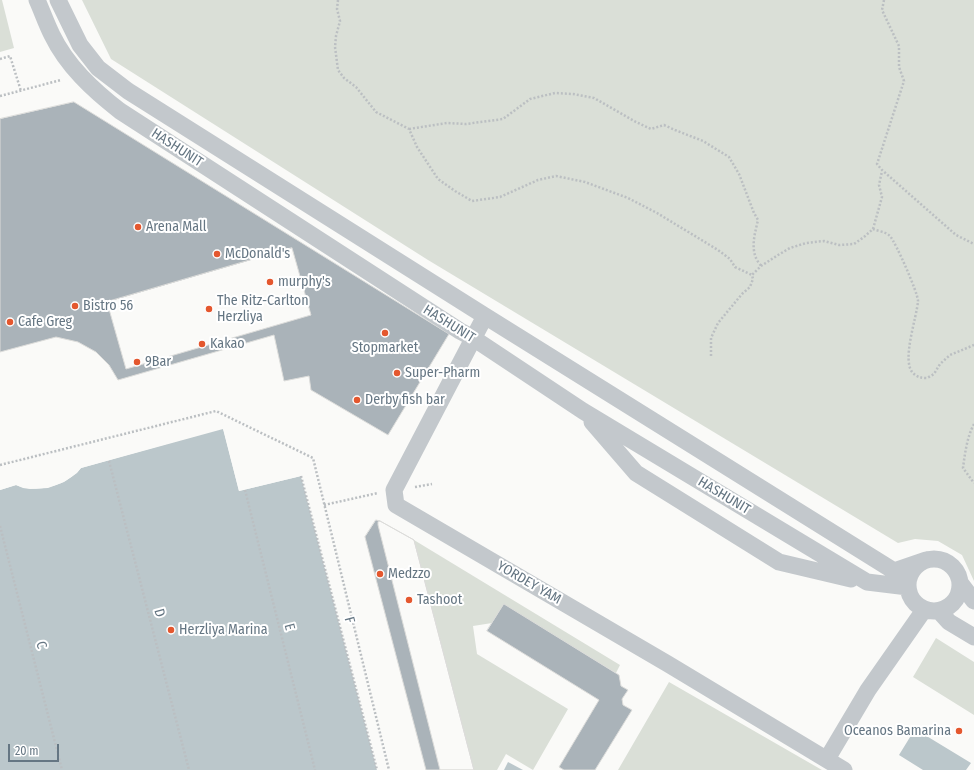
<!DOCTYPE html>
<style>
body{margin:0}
#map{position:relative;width:974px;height:770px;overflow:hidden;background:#fafaf8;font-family:"Fira Sans Condensed",sans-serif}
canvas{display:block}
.scale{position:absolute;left:8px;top:744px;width:51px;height:18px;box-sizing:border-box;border:2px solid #657683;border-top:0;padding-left:5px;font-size:12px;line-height:14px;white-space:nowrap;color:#657683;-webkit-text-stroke:3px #fff;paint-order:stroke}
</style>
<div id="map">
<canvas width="974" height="770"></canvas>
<div class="scale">20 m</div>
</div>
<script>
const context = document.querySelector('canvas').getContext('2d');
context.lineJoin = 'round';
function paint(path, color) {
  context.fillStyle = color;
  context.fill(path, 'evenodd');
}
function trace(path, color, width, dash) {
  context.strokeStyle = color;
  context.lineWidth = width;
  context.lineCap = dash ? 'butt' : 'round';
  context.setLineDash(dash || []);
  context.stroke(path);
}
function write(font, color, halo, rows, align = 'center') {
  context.font = font + ' "Fira Sans Condensed",sans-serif';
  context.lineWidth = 4;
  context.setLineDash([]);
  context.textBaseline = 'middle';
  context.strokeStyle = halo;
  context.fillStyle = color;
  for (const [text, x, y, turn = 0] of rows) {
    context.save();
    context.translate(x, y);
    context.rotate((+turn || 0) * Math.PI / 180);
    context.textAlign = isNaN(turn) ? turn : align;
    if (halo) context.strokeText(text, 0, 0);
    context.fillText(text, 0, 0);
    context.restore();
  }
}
paint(new Path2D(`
 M 0,0 L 2,0 L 14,48 L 0,52 Z
 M 82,0 L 974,0 L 974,581 L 962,555 L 938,541 L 915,539 L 898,543 L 428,260 L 111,59 Z
 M 414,540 L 620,665 L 616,673 L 504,605 L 492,623 L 473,626 L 477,654 L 568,709 L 533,770 L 506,754 L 497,770 L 474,770 Z
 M 936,638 L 974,662 L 974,715 L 913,677 Z
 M 669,682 L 822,770 L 618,770 Z`), '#dadfd7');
paint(new Path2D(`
 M 223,428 L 239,491 L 301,476 L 377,770 L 0,770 L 0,490 L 16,485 C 38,494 66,486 81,468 Z
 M 915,729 L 971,763 L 966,770 L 923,770 L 899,755 Z
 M 508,762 L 523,770 L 504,770 Z`), '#bbc7cb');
paint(new Path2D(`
 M 223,427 L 225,428 L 240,489 L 301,474 L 303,475 L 379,770 L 377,770 L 301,476 L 239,491 L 223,429 L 81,468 L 77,473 L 64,482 L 48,488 L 30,489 L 23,488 L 16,485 L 0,490 L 0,487 L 16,483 L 23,486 L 30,487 L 47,486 L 63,480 L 76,471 L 81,467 Z`), '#fafaf8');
const building = new Path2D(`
 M 74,102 L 449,334 L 388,435 L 311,390 L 309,376 L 284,381 L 274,335 L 118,380 L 109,365 L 96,352 L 78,342 L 56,337 L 0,352 L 0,119 Z
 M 292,248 L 311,315 L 126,369 L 107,302 Z
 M 376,520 L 380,521 L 414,540 L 474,770 L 426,770 L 365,537 Z
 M 380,521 L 414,540 L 474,770 L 440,770 L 378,525 L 378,522 Z
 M 504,604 L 619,675 L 621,686 L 628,690 L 622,699 L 623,705 L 632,710 L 595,770 L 564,770 L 559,767 L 599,700 L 487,631 Z`);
paint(building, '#aab3b9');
trace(building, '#dcdcda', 1);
trace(new Path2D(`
 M 338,0 L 337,9 L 340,21 L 336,36 L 335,47 L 338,70 L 344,78 L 356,87 L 376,112 L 409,129 L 417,147 L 438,179 L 455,191 L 472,201 L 500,197 L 538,180 L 556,176 L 585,182 L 628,198 L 657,213 L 718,250 L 730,259 L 735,267 L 752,275
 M 884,0 L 882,10 L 899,46 L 899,67 L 904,81 L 877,164 L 882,170 L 956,235 L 974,244
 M 0,59 L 10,56 L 21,91
 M 0,96 L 61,80
 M 409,129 L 447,123 L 466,124 L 503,119 L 530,99 L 555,93 L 573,94 L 594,98 L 636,122 L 651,129 L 664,125 L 675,130 L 703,141 L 729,157 L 739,174 L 754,213 L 758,220 C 755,233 751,246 756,258 C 757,261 760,264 761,266
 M 873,229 C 878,231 886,232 890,236 C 896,243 918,293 918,301 C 917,317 901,361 913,373 C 917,377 921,378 927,378 L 934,374 L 940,364 L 950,355 L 974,345
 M 711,356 L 711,338 L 718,323 L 742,294 L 750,287 L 753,279 L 752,275 L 761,266 L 778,255 L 790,248 L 806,243 L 824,241 L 839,245 L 854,244 L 864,237 L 873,229 L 882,197 L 879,185 L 882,171
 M 974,424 C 967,437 965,453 963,468 L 974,483
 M 109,461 L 189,770
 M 0,465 L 216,411 L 313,458 L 389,770
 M 301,476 L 377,770
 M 415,487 L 432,484
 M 245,490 L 315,770
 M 324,505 L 378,493
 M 0,526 L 62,770`), '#bbbfc2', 2.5, [2, 2]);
trace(new Path2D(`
 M 37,0 C 42,11 46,23 52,35 C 67,66 93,90 120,111 L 460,331 L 473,338 L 583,411 L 867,582 L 908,587
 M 58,0 L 80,45 L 98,68 L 128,91 L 485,316 L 894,571 L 926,560
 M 485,316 L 394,490 L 396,505 L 668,664 L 844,770
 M 592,422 L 636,473 L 779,562 L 851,579
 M908 585a26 26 0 1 1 52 0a26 26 0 1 1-52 0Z
 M 961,584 L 974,601
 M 939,611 L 949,622 L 974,637
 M 827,759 L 868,690 L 924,610`), '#c3c8cc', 17);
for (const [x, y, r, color] of [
 [138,227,4,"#e4572e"],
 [217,254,4,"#e4572e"],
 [270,282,4,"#e4572e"],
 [75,306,4,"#e4572e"],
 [209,309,4,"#e4572e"],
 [10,322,4,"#e4572e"],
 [385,333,4,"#e4572e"],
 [202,344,4,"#e4572e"],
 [137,362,4,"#e4572e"],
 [397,373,4,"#e4572e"],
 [357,400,4,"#e4572e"],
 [380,574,4,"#e4572e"],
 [409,600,4,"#e4572e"],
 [171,630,4,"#e4572e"],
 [959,731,4,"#e4572e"]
]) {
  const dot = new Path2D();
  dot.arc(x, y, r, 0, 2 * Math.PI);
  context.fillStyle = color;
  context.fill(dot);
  trace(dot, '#fff', 1.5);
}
write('14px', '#657683', '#fff', [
 ["HASHUNIT",177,148,33],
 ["HASHUNIT",449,324,32],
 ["HASHUNIT",724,496,31],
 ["YORDEY YAM",529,583,30],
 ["D",159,613,75],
 ["F",349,620,76],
 ["E",289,627,76],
 ["C",41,645,76]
]);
write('14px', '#657683', '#fff', [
 ["Arena Mall",146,227],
 ["McDonald's",225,254],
 ["murphy's",278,282],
 ["The Ritz-Carlton",217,301],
 ["Herzliya",217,317],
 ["Bistro 56",83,306],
 ["Cafe Greg",18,322],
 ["Kakao",210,344],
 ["Stopmarket",385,348,"center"],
 ["9Bar",145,362],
 ["Super-Pharm",405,373],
 ["Derby fish bar",365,400],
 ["Medzzo",388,574],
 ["Tashoot",417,600],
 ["Herzliya Marina",179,630],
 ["Oceanos Bamarina",951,731,"right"]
], 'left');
</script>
